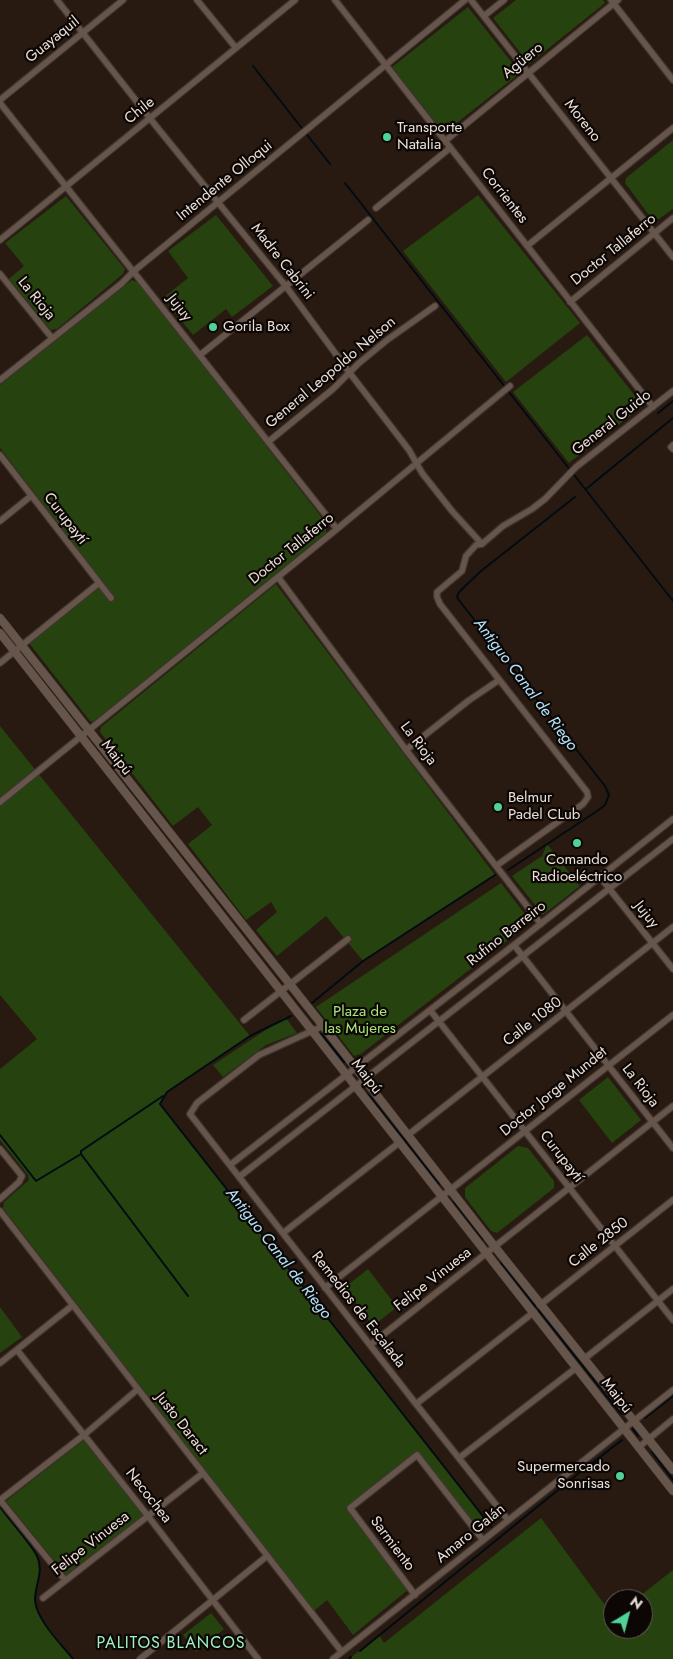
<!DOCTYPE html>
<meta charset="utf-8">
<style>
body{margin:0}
#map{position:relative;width:673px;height:1659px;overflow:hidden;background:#281a11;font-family:Jost,sans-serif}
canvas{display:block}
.north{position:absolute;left:603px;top:1589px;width:50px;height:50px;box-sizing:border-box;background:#0c0704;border:1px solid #655d59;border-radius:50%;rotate:37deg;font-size:14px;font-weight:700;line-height:20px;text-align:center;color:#eadfd9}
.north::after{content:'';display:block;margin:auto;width:18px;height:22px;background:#4fd399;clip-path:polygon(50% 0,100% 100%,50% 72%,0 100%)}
</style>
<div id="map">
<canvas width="673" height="1659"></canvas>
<div class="north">N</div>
</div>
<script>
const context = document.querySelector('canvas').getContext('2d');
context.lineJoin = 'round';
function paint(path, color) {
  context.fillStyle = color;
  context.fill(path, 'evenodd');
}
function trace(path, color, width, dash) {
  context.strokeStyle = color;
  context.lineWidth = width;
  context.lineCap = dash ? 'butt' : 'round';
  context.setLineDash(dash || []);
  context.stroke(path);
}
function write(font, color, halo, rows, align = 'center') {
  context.font = font + ' Jost,sans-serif';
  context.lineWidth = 4.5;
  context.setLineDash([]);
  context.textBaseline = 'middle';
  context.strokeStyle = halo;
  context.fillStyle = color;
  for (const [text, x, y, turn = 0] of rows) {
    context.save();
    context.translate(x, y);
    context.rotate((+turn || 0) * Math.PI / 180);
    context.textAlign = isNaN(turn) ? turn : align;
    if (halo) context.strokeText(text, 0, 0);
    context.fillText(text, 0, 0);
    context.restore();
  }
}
paint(new Path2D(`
 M 516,0 L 603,0 L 605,3 L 529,64 L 493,18 Z
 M 468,7 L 520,73 L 444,133 L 392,67 Z
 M 673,140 L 673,209 L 659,219 L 652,219 L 625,183 L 626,178 Z
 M 478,195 L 580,323 L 506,382 L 403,251 Z
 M 66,196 L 125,269 L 123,274 L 57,329 L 51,330 L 9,279 L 24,266 L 5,243 Z
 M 216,215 L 273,286 L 232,317 L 226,309 L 193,335 L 163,298 L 188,278 L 168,251 Z
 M 132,280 L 139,283 L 327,524 L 326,533 L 93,722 L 90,721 L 29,643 L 103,582 L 0,448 L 0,385 Z
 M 587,335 L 643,406 L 569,463 L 513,392 Z
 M 276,584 L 495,875 L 363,961 L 326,916 L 277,956 L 256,930 L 277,912 L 271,902 L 246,920 L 188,844 L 212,825 L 198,807 L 173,826 L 100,732 L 101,727 Z
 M 0,726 L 250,1036 L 167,1092 L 160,1104 L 486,1521 L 475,1529 L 417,1455 L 350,1507 L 410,1588 L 353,1635 L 327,1600 L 314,1611 L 3,1208 L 4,1202 L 29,1180 L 28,1175 L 0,1140 L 0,1069 L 37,1039 L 0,995 Z
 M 547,844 L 580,886 L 543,915 L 512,876 L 542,856 Z
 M 501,883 L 531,922 L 361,1054 L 354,1056 L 316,1007 Z
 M 285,1017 L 297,1033 L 266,1045 L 223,1077 L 213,1065 Z
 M 608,1077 L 641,1120 L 612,1143 L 579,1100 Z
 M 518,1146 L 528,1148 L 554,1181 L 554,1188 L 497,1233 L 491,1231 L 465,1197 L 465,1188 Z
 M 368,1269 L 397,1307 L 373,1326 L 344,1288 Z
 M 0,1307 L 22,1337 L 0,1353 Z
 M 84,1440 L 144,1516 L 66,1575 L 6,1501 Z
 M 0,1508 L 36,1554 L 40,1565 L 39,1582 L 35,1599 L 37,1609 L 43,1620 L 73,1659 L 0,1659 Z
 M 541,1518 L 613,1616 L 613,1629 L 643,1629 L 643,1599 L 636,1599 L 673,1570 L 673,1659 L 349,1659 L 379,1635 L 384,1643 Z
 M 211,1613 L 224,1629 L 196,1652 L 183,1635 Z`), '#26420f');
trace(new Path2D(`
 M 253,66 L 330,164
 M 345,183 L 673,601
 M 658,413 L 673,401
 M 586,489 L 673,418
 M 508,870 L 597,811 L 605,805 L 609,795 L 605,786 L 458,599 L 457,596 L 460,591 L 481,571 L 575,497
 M 312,1003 L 363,961 L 495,875
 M 291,1016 L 250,1036 L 167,1092 L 160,1104 L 493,1529
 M 321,1034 L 344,1062
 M 368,1094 L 439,1184
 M 0,1135 L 36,1181 L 81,1154 L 81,1151 L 163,1096
 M 81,1154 L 188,1296
 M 454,1202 L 483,1239
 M 501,1263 L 621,1414
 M 645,1418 L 673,1396
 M 633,1429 L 638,1436
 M 652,1452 L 673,1480
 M 1,1508 C 11,1522 29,1541 36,1554 C 45,1571 35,1584 35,1600 C 36,1619 61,1644 73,1659
 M 360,1651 L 569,1481 L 622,1440
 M 349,1659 L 351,1657`), '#010b12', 2);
const street = new Path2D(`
 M 57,0 L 156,126 L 285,285 L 349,372 L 409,450 L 422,473 L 452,511 L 482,544
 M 197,0 L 236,48
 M 335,0 L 653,407
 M 471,0 L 673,257
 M 611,0 L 673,80
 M 484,16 L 504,0
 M 0,100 L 123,0
 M 0,103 L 337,529
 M 445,141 L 618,0
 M 376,208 L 450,148
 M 0,240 L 295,0
 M 527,246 L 673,128
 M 0,274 L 52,338
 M 570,302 L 673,218
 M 200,355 L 368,220
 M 0,380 L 121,284 L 134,271 L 465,0
 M 268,442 L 333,389 L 359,363 L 387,340 L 435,306
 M 673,445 L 671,447 L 673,449
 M 0,455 L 111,598
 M 0,521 L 31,496
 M 278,577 L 406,750 L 541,924
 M 0,663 L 99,583
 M 406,750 L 468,701 L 499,680
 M 0,802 L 337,529 L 510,386
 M 496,866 L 583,804 L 588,797 L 587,792 L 440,604 L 437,597 L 437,592 L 462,571 L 466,556 L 476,545 L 482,544 L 503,526 L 532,509 L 545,499 L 576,467 L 673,391
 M 600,877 L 673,969
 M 514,945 L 673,1148
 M 430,1010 L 673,1320
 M 244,1020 L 348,939
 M 323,1026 L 259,1055 L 197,1103 L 190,1114 L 416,1404 L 508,1520
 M 408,1135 L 673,927
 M 0,1149 L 22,1176 L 19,1182 L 0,1199
 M 230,1165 L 514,945 L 673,819
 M 239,1177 L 673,839
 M 0,1211 L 342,1652
 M 283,1233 L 400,1142
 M 325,1288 L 673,1015
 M 540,1305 L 673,1200
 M 370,1345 L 673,1106
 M 17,1350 L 148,1516 L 258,1659
 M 584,1359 L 673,1289
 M 0,1363 L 73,1305
 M 416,1404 L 534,1312
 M 639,1447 L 673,1419
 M 459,1458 L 576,1368
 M 0,1500 L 84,1435 L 138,1389
 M 0,1500 L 65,1580
 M 415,1595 L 350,1508 L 417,1455 L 483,1540
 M 43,1598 L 203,1473
 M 140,1659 L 267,1556
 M 333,1659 L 673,1390`);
const secondary = new Path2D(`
 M 0,618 L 323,1026 L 495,1247 L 673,1470
 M 0,633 L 673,1491`);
trace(street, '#413531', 8);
trace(secondary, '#413531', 9);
trace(street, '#66554b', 5.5);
trace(secondary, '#66554b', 8);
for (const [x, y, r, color] of [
 [387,137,5,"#4fd399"],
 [213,327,5,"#4fd399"],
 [498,807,5,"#4fd399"],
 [577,843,5,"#4fd399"],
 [620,1476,5,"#4fd399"]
]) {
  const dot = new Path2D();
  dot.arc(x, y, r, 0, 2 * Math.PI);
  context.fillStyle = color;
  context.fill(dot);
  trace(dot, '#0c0704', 2);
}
write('15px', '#eadfd9', '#0c0704', [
 ["Guayaquil",53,40,-39],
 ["Agüero",523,61,-39],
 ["Chile",140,111,-39],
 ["Moreno",582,121,52],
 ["Intendente Olloqui",225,181,-39],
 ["Corrientes",504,196,52],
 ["Doctor Tallaferro",614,250,-39],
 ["Madre Cabrini",282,262,52],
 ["La Rioja",36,299,51],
 ["Jujuy",179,308,52],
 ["General Leopoldo Nelson",331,373,-40],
 ["General Guido",612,423,-38],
 ["Curupaytí",65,519,52],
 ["Doctor Tallaferro",292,549,-39],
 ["La Rioja",418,744,53],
 ["Maipú",116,758,52],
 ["Jujuy",646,915,52],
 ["Rufino Barreiro",507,934,-38],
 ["Calle 1080",533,1022,-38],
 ["Maipú",366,1077,52],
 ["La Rioja",640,1086,52],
 ["Doctor Jorge Mundet",554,1092,-39],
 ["Curupaytí",561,1157,52],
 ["Calle 2850",599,1243,-38],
 ["Felipe Vinuesa",433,1280,-38],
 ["Remedios de Escalada",358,1310,52],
 ["Maipú",616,1396,52],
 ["Justo Daract",181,1424,52],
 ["Necochea",148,1496,52],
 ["Amaro Galán",471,1534,-39],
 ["Felipe Vinuesa",91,1544,-38],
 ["Sarmiento",392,1544,53]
]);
write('15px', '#eadfd9', '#0c0704', [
 ["Transporte",397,128],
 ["Natalia",397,145],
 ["Gorila Box",223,327],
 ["Belmur",508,798],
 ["Padel CLub",508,815],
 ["Comando",577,860,"center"],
 ["Radioeléctrico",577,877,"center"],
 ["Supermercado",610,1467,"right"],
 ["Sonrisas",610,1484,"right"]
], 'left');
write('15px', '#a8e87a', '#0c0704', [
 ["Plaza de",360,1012],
 ["las Mujeres",360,1029]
]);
write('italic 16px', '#b1e3fc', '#0c0704', [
 ["Antiguo Canal de Riego",525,685,53],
 ["Antiguo Canal de Riego",278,1254,52]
]);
context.letterSpacing = '1px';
write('16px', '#9ff1c6', '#0c0704', [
 ["PALITOS BLANCOS",171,1644]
]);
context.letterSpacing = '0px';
</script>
